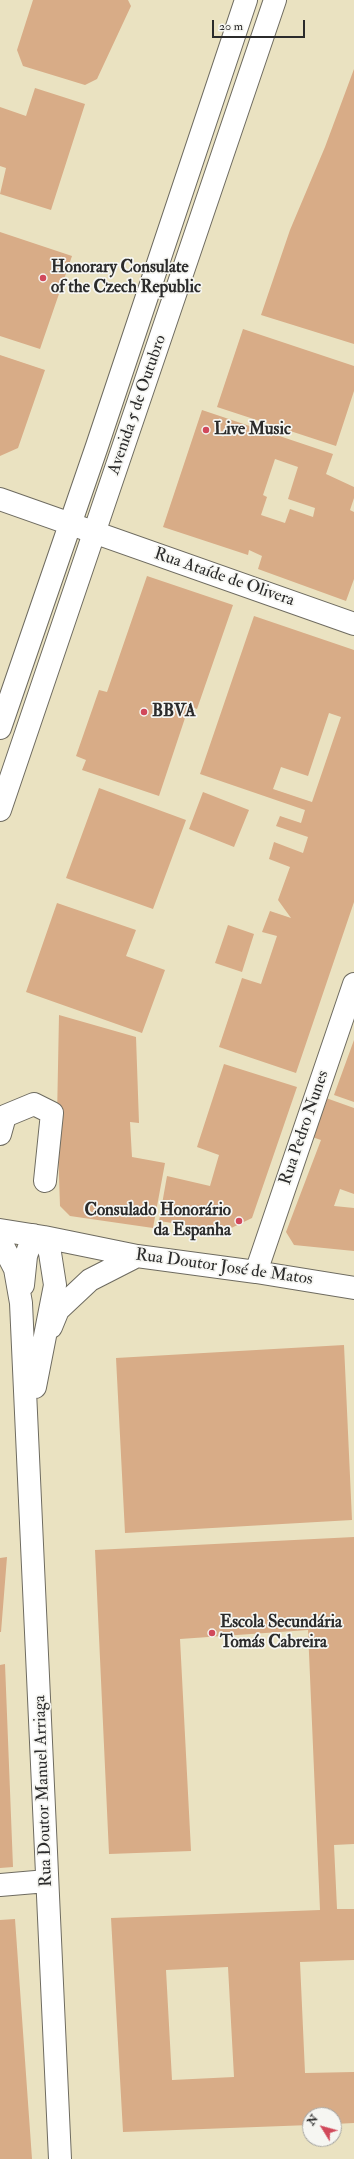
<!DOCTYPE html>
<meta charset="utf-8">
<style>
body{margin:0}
#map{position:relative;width:354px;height:2159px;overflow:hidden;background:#eae2c1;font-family:"IM FELL Double Pica",serif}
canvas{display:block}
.north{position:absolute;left:302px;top:2107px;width:40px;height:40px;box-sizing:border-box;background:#f6f6f2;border:1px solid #a5a5a2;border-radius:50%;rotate:307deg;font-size:11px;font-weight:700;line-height:16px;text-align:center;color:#2b2b2b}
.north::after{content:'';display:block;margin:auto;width:14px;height:18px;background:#d1495b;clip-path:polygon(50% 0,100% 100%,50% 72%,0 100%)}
.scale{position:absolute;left:212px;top:20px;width:93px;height:18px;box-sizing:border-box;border:2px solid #2b2b2b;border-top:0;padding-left:5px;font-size:12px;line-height:14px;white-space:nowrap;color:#2b2b2b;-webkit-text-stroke:3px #f6f6f2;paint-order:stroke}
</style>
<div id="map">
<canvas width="354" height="2159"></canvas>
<div class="north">N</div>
<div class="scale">20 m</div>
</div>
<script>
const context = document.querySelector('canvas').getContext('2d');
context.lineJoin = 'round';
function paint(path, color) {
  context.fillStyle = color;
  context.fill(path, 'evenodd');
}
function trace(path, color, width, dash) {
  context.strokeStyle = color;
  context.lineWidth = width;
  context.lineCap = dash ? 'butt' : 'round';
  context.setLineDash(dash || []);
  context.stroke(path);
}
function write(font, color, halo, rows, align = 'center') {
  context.font = font + ' "IM FELL Double Pica",serif';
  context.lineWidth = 3.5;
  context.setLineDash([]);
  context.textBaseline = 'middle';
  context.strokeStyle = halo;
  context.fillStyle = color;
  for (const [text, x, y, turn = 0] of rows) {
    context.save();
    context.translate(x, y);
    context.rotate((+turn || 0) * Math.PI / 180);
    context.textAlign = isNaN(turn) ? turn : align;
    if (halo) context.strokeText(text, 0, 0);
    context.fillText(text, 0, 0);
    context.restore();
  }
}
paint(new Path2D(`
 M 33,0 L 128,0 L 131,6 L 97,79 L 85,85 L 23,66 L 17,50 Z
 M 354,69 L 354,344 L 261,315 L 290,230 L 325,147 Z
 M 35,88 L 85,104 L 51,210 L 0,194 L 6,168 L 0,166 L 0,107 L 26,116 Z
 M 0,232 L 72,256 L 40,349 L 0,336 Z
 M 243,329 L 354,366 L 354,391 L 336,446 L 217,407 Z
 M 0,355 L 45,370 L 18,448 L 0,456 Z
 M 202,410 L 333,454 L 326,474 L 354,487 L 354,498 L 350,510 L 354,512 L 354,579 L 346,601 L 258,569 L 262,556 L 249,550 L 248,555 L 163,527 ZM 275,459 L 298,467 L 288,499 L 315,508 L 313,517 L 290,509 L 285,523 L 261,515 L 267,497 L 263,495 Z
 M 147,576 L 233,605 L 197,709 L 189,706 L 159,796 L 82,770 L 86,760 L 76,756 L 99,690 L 107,692 Z
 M 254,616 L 354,650 L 354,902 L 296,1073 L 219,1047 L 242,978 L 261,984 L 277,936 L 262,932 L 270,911 L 291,918 L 278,900 L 290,867 L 269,859 L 274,842 L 303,853 L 308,837 L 276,826 L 280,816 L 301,823 L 305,810 L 200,774 ZM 329,713 L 341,717 L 312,802 L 273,789 L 281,767 L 308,776 Z
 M 99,788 L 186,820 L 153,909 L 66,878 Z
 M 203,792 L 249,810 L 234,847 L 189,829 Z
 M 57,903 L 136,930 L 126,956 L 165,970 L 142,1033 L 26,992 Z
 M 228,925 L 254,934 L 242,972 L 215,963 Z
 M 59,1015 L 136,1037 L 139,1123 L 130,1122 L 132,1157 L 165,1163 L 153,1228 L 70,1216 L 60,1206 L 57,1118 Z
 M 354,1040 L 354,1102 L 334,1095 Z
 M 224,1064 L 297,1087 L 252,1218 L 225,1231 L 159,1221 L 167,1176 L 210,1186 L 219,1155 L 197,1147 Z
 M 326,1098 L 354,1108 L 354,1194 L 340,1189 L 334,1206 L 354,1208 L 354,1251 L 294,1245 L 286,1232 L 321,1140 L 312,1137 Z
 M 344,1345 L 352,1520 L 125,1533 L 116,1358 Z
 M 354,1537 L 354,1844 L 334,1845 L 337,1909 L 354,1909 L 354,1960 L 300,1962 L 305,2073 L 354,2072 L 354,2123 L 334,2124 L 334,2115 L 310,2115 L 310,2125 L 123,2132 L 111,1918 L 320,1910 L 308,1630 L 180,1639 L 191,1851 L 109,1854 L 95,1550 ZM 228,1967 L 234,2077 L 172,2080 L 166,1970 Z
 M 7,1557 L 1,1632 L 0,1632 L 0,1558 Z
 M 5,1664 L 13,1867 L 0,1868 L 0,1665 Z
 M 15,1919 L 32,2159 L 0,2159 L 0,1920 Z`), '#d8ac87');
const minor = new Path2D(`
 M 0,499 L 354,624
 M 0,1134 L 5,1116 L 34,1104 L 52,1113 L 45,1181
 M 0,1230 L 44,1237 L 137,1256 L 256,1272 L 354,1288
 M 0,1240 L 15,1269 L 21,1303 L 60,2159
 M 256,1272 L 354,984
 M 23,1285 L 26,1256 L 33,1235
 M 51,1327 L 58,1310 L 90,1280 L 137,1256
 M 35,1387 L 55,1285 L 50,1253 L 44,1237
 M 0,1885 L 47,1881`);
const major = new Path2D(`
 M 0,728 L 97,446 L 246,0
 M 0,810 L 275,0`);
trace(minor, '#6e6b60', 24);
trace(major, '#6e6b60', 24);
trace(minor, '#fff', 22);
trace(major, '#fff', 22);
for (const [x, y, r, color] of [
 [43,278,4,"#d1495b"],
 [206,430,4,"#d1495b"],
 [144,712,4,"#d1495b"],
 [239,1221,4,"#d1495b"],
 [212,1633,4,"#d1495b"]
]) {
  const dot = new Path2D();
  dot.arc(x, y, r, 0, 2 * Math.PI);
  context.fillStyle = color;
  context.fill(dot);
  trace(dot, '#f6f6f2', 1.5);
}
write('bold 17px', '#2b2b2b', '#f6f6f2', [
 ["Honorary Consulate",51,268],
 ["of the Czech Republic",51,288],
 ["Live Music",214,430],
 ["BBVA",152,712],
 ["Consulado Honorário",231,1211,"right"],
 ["da Espanha",231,1231,"right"],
 ["Escola Secundária",220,1623],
 ["Tomás Cabreira",220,1643]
], 'left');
write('17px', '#2b2b2b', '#f6f6f2', [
 ["Avenida 5 de Outubro",138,405,-71],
 ["Rua Ataíde de Olivera",224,578,19],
 ["Rua Pedro Nunes",305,1128,-71],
 ["Rua Doutor José de Matos",224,1268,8],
 ["Rua Doutor Manuel Arriaga",44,1791,-92]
]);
</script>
